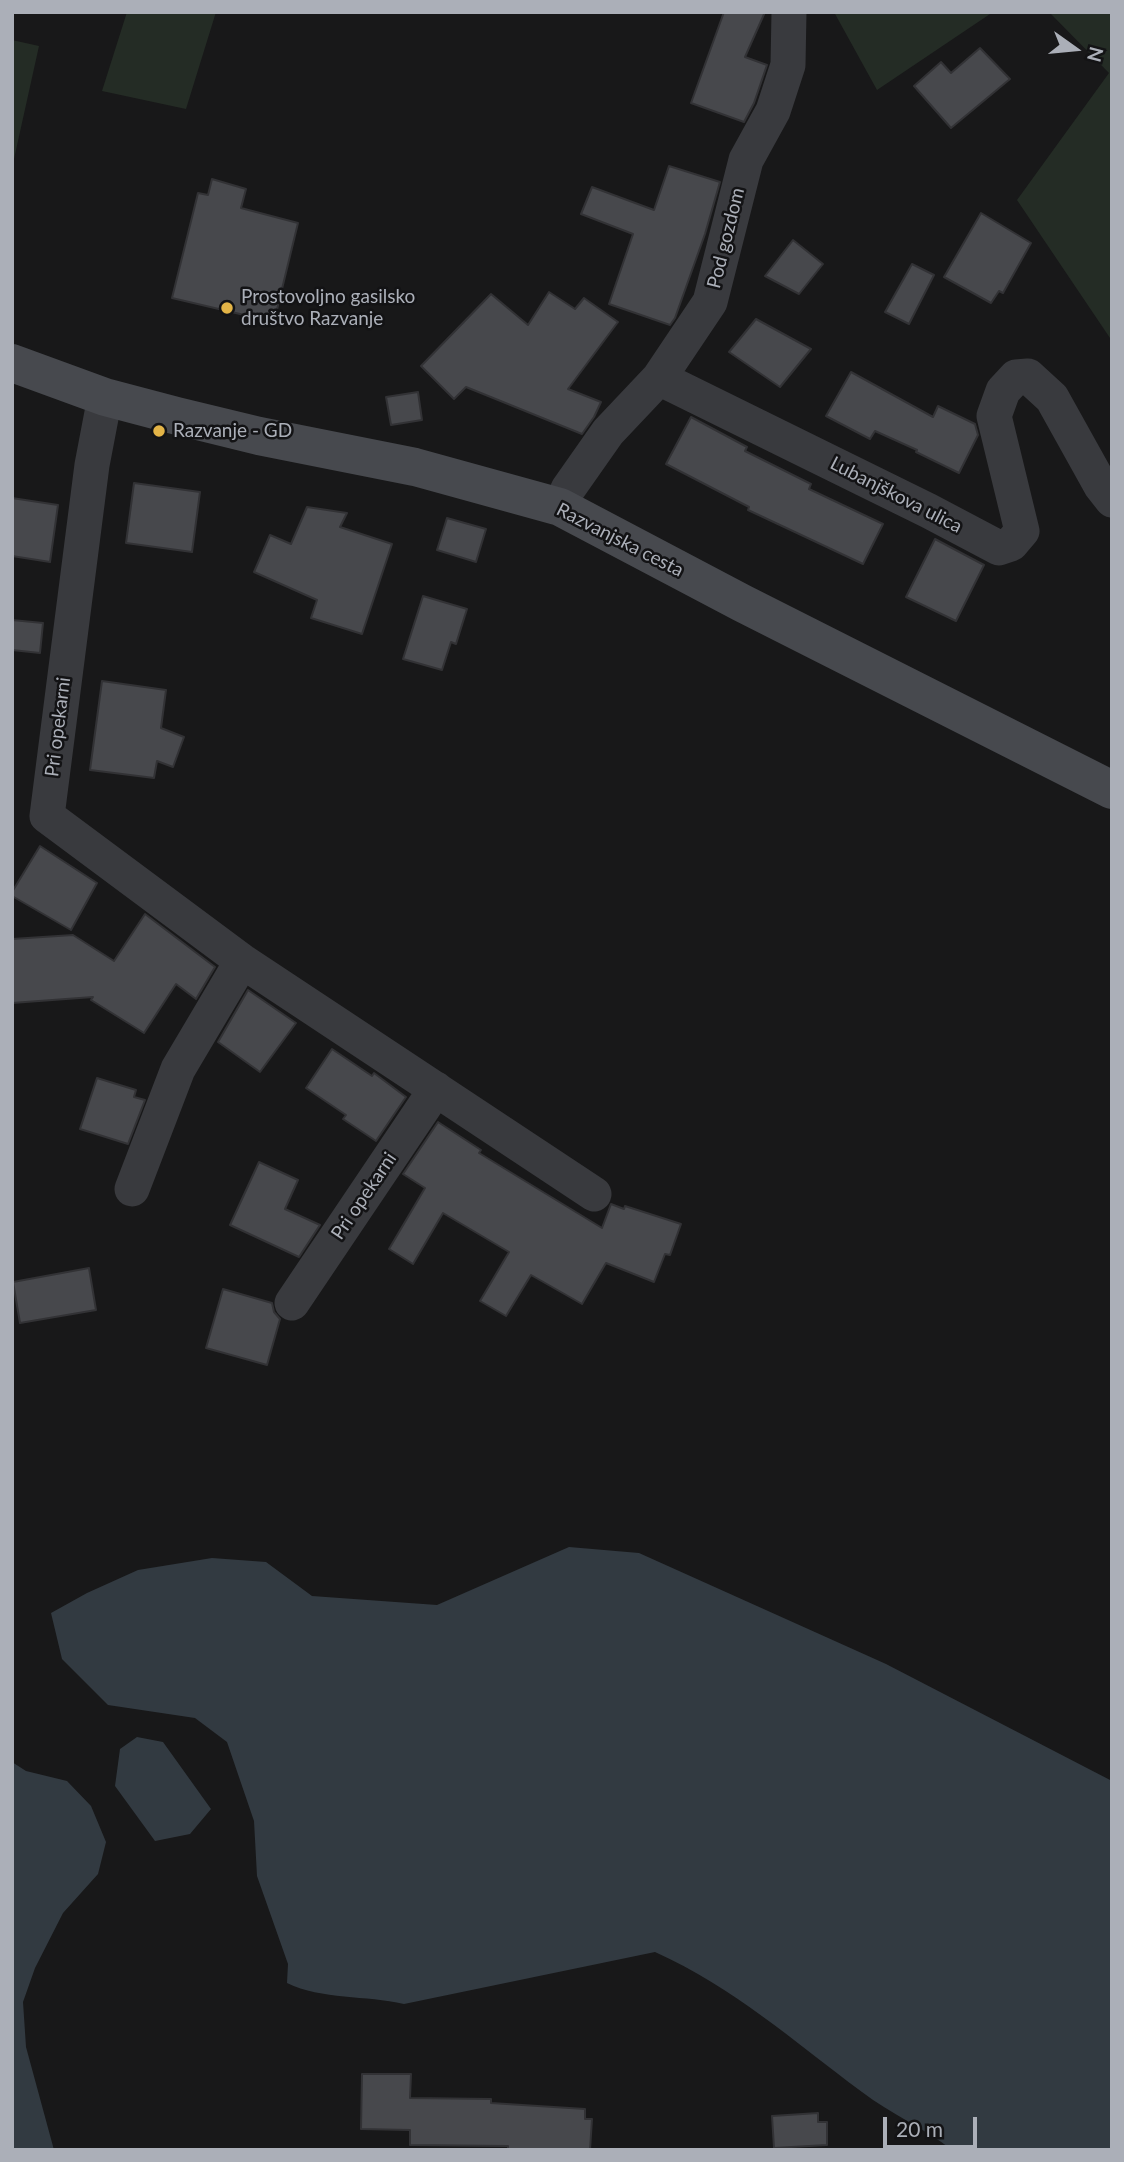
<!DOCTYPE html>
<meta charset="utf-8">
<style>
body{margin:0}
#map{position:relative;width:1124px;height:2162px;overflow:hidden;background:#181819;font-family:Lato,sans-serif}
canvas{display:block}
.frame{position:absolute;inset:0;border:14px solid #abafb8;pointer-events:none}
.north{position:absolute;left:1040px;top:14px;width:70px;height:70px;-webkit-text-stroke:5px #131315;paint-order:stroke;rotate:105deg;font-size:19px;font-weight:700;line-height:28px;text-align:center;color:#abafb8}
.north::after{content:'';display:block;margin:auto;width:24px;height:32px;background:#abafb8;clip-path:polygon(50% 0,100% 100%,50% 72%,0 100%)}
.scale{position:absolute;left:883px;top:2117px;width:94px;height:32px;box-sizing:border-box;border:4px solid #abafb8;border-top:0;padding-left:9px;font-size:21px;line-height:24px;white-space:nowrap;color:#abafb8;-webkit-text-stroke:5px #131315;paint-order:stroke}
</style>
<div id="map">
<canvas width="1124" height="2162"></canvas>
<div class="frame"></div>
<div class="north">N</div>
<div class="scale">20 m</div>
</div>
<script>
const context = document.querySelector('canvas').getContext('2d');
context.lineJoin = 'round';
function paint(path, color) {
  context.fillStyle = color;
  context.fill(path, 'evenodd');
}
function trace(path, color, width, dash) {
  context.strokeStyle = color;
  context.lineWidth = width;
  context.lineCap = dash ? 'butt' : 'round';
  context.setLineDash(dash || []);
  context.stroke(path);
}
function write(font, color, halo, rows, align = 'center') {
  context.font = font + ' Lato,sans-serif';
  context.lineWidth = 5;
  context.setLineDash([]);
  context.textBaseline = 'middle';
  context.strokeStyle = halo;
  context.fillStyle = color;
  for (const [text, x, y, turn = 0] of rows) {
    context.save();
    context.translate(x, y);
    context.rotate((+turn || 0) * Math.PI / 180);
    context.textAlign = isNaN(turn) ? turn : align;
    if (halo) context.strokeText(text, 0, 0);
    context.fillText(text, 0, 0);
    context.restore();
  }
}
paint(new Path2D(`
 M 127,12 L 216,12 L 186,109 L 102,91 Z
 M 834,12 L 993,12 L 877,90 Z
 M 1049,12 L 1112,12 L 1112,341 L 1017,200 L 1109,73 Z
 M 12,40 L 39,46 L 14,159 L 12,158 Z`), '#242c25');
paint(new Path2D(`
 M 569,1547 L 639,1553 L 886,1664 L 1112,1781 L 1112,2150 L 952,2150 C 924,2128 891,2114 862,2092 C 793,2041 735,1988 655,1952 L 404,2004 C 366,1995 322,2000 287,1983 L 288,1964 L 257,1876 L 254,1821 L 227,1742 L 195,1718 L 108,1705 L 62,1659 L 51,1613 L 87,1593 L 138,1570 L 212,1558 L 266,1562 L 312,1596 L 437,1605 Z
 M 137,1737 L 163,1742 L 211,1809 L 190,1834 L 155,1841 L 115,1786 L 120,1749 Z
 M 12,1762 L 26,1771 L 67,1781 L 91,1806 L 106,1842 L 98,1874 L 63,1913 L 35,1968 L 23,2002 L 26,2047 L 54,2150 L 12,2150 Z`), '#323a41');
const building = new Path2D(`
 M 724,12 L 765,12 L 745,57 L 767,65 L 754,103 L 744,122 L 691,103 Z
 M 980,48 L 1010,79 L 951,128 L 914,86 L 941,62 L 951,73 Z
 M 669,166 L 720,182 L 705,234 L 675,318 L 670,325 L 609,304 L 633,234 L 581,214 L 592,187 L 654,210 Z
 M 212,179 L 246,189 L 241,208 L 298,223 L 274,322 L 172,298 L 198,193 L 208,195 Z
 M 981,213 L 1031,243 L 1003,293 L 999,291 L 991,303 L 944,277 Z
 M 793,240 L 823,264 L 799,294 L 765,276 Z
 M 912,264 L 934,275 L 909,324 L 885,312 Z
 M 549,292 L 575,309 L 584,298 L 618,322 L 568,389 L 601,402 L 594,417 L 582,434 L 466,387 L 454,399 L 421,366 L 491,294 L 528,325 Z
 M 756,319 L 811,349 L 780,387 L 729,352 Z
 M 851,372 L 933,417 L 938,406 L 975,424 L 978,435 L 959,473 L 916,452 L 917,450 L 875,431 L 870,439 L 826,416 Z
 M 418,392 L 422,420 L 391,425 L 386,397 Z
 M 691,417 L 747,447 L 745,451 L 811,484 L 809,489 L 883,524 L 863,564 L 748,510 L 749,507 L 666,464 Z
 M 134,483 L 200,492 L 192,552 L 126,543 Z
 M 12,498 L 58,505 L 50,562 L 12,556 Z
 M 307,507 L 347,513 L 340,527 L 392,544 L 362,634 L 311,618 L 317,600 L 254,572 L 270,535 L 291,544 Z
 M 447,518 L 486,529 L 476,562 L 437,550 Z
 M 935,539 L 984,565 L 956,621 L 906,597 Z
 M 423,596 L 467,609 L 456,644 L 451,642 L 442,670 L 403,659 Z
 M 12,620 L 43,623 L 40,653 L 12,650 Z
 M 102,681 L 166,690 L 161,728 L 184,737 L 173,767 L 157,761 L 154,778 L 90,770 Z
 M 40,846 L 97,883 L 71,930 L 12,896 L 12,892 Z
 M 145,914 L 215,967 L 196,999 L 176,984 L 144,1033 L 91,1000 L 93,997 L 12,1003 L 12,939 L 73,935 L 114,961 Z
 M 248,990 L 296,1023 L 260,1072 L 218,1042 Z
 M 332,1049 L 372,1076 L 374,1073 L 406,1097 L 376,1141 L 343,1119 L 346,1115 L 306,1088 Z
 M 97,1078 L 136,1090 L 134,1097 L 145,1100 L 128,1144 L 80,1129 Z
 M 438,1122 L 481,1150 L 479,1153 L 602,1228 L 611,1204 L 624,1209 L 625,1206 L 681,1224 L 670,1255 L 665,1254 L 654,1282 L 606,1263 L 582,1304 L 531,1275 L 506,1316 L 480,1301 L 509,1252 L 443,1213 L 413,1264 L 389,1249 L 425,1188 L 403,1174 Z
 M 259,1162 L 298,1180 L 285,1209 L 320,1225 L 299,1257 L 230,1225 Z
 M 89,1268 L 96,1310 L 20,1323 L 13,1282 Z
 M 223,1289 L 272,1303 L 274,1312 L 280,1319 L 267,1365 L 206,1348 Z
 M 362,2074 L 411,2074 L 410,2098 L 491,2099 L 491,2103 L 585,2109 L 585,2119 L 592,2119 L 590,2150 L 508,2150 L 508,2146 L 410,2145 L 410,2130 L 361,2129 Z
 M 818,2113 L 818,2122 L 827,2122 L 827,2145 L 774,2148 L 772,2116 Z`);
paint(building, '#47484c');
trace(building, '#323235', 2);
trace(new Path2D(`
 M 659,378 L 929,511 L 999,548 L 1011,544 L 1022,531 L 994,416 L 1003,391 L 1016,377 L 1028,376 L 1052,398 L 1101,486 L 1112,500
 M 105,397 L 92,465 L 47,816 L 242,961 L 594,1194
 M 560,507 L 568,489 L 608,432 L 659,378 L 710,302 L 746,160 L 773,111 L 788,65 L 789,12
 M 132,1189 L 178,1069 L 242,961
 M 292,1303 L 436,1089`), '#393a3e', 35);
trace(new Path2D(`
 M 12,363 L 105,397 L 177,416 L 259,436 L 415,467 L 560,507 L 742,603 L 1112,790`), '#47494e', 38);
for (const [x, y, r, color] of [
 [227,308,7,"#e3b447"],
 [159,431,7,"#e3b447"]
]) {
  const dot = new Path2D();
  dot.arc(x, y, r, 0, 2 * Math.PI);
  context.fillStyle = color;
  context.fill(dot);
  trace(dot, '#131315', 2.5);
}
write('19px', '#abafb8', '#131315', [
 ["Pod gozdom",726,238,-76],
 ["Lubanjškova ulica",896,495,27],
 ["Razvanjska cesta",620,540,27],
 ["Pri opekarni",58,727,-83],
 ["Pri opekarni",364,1196,-56]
]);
write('19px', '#abafb8', '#131315', [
 ["Prostovoljno gasilsko",241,297],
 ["društvo Razvanje",241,319],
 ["Razvanje - GD",173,431]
], 'left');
</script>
